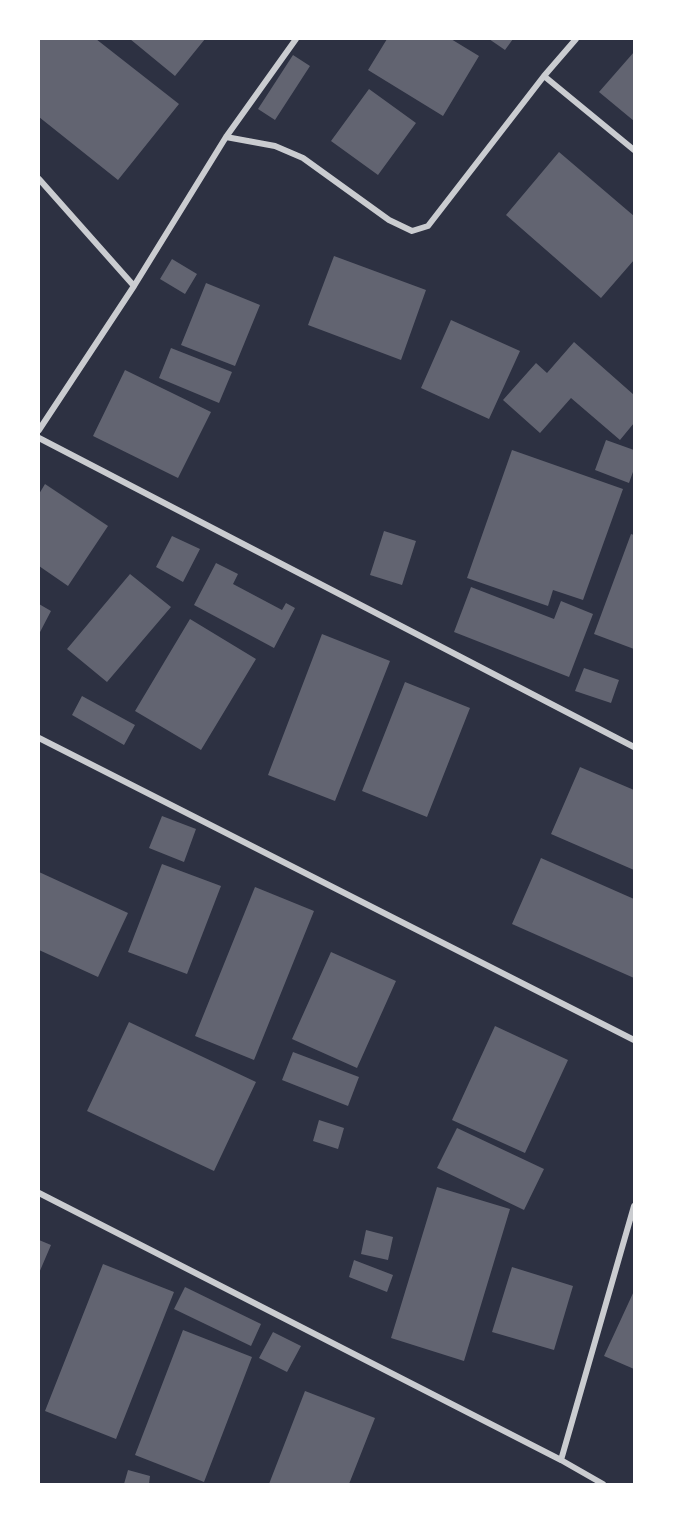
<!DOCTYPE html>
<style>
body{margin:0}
#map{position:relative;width:673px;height:1523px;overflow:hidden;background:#2d3142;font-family:Signika,sans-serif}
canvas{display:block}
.frame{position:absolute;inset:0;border:40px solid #fff;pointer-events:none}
</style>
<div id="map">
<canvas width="673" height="1523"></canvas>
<div class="frame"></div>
</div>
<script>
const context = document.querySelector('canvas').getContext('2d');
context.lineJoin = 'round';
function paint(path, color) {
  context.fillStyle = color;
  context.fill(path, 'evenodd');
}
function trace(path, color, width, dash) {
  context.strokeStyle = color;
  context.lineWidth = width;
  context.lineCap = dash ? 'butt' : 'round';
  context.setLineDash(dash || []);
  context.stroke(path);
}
paint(new Path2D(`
 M 39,39 L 96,39 L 179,104 L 118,180 L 39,117 Z
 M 130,39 L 205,39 L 175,76 Z
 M 387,39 L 451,39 L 479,56 L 443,116 L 368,70 Z
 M 489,39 L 513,39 L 505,50 Z
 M 634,52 L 634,121 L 599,92 Z
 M 293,55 L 310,66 L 275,120 L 258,109 Z
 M 369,89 L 416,123 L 378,175 L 331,141 Z
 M 559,152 L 634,216 L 634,260 L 601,298 L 506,215 Z
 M 334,256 L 426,290 L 401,360 L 308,325 Z
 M 172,259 L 197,274 L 185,294 L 160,279 Z
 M 206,283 L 260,305 L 235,366 L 181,345 Z
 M 451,320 L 520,351 L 489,419 L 421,388 Z
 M 574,342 L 634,395 L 634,423 L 620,440 L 571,398 L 540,433 L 503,400 L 536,363 L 547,373 Z
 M 171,348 L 232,372 L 219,403 L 159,378 Z
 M 125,370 L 211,412 L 178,478 L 93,436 Z
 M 606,440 L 634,450 L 634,469 L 629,483 L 595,470 Z
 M 512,450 L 623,489 L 583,600 L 553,590 L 548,606 L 467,578 Z
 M 45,484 L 108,526 L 68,586 L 39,566 L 39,494 Z
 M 384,531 L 416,541 L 402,585 L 370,575 Z
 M 631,534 L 634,535 L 634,649 L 594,634 Z
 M 172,536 L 200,549 L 183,582 L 156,567 Z
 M 216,563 L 238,574 L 233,584 L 282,610 L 286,603 L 295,608 L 274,648 L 194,605 Z
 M 130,574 L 171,607 L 107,682 L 67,649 Z
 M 471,587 L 554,619 L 561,601 L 593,614 L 569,677 L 454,632 Z
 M 39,604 L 51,611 L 39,634 Z
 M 190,619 L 256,659 L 201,750 L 135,711 Z
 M 322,634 L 390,661 L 335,801 L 268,775 Z
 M 584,668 L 619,680 L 611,703 L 575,691 Z
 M 405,682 L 470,708 L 427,817 L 362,791 Z
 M 82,696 L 135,725 L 124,745 L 72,715 Z
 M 580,767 L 634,790 L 634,870 L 551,834 Z
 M 162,816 L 196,829 L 184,862 L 149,848 Z
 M 541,858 L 634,899 L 634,978 L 512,924 Z
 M 162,864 L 221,886 L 187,974 L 128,952 Z
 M 39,872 L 128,913 L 98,977 L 39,950 Z
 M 255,887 L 314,911 L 254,1060 L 195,1036 Z
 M 331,952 L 396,981 L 357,1068 L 292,1039 Z
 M 129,1022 L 256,1082 L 214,1171 L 87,1111 Z
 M 495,1026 L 568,1060 L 525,1153 L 452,1120 Z
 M 293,1052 L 359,1077 L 348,1106 L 282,1080 Z
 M 319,1120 L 344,1128 L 338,1149 L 313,1141 Z
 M 457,1128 L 544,1169 L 524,1210 L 437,1168 Z
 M 437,1187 L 510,1209 L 464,1361 L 391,1338 Z
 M 366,1230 L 393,1237 L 388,1260 L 361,1254 Z
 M 39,1240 L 51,1245 L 39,1273 Z
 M 354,1260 L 393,1275 L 387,1292 L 349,1277 Z
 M 103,1264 L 174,1292 L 116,1439 L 45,1411 Z
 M 512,1267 L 573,1286 L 554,1350 L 492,1332 Z
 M 185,1287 L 261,1324 L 251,1346 L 174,1309 Z
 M 634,1291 L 634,1369 L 604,1356 Z
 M 183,1330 L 252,1357 L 204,1482 L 135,1455 Z
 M 273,1332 L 301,1346 L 287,1372 L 259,1358 Z
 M 305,1391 L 375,1418 L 349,1484 L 269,1484 Z
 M 128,1470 L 150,1476 L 149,1484 L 124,1484 Z`), '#626471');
trace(new Path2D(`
 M 544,76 L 634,150
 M 226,137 L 275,146 L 303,158 L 389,220 L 412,231 L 428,226 L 544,76 L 576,39
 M 39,179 L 134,286
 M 39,430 L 134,286 L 226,137 L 296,39
 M 39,438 L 634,747
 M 39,738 L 634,1040
 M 39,1193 L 561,1460 L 603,1484
 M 561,1460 L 634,1206`), '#caccd0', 6);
</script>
